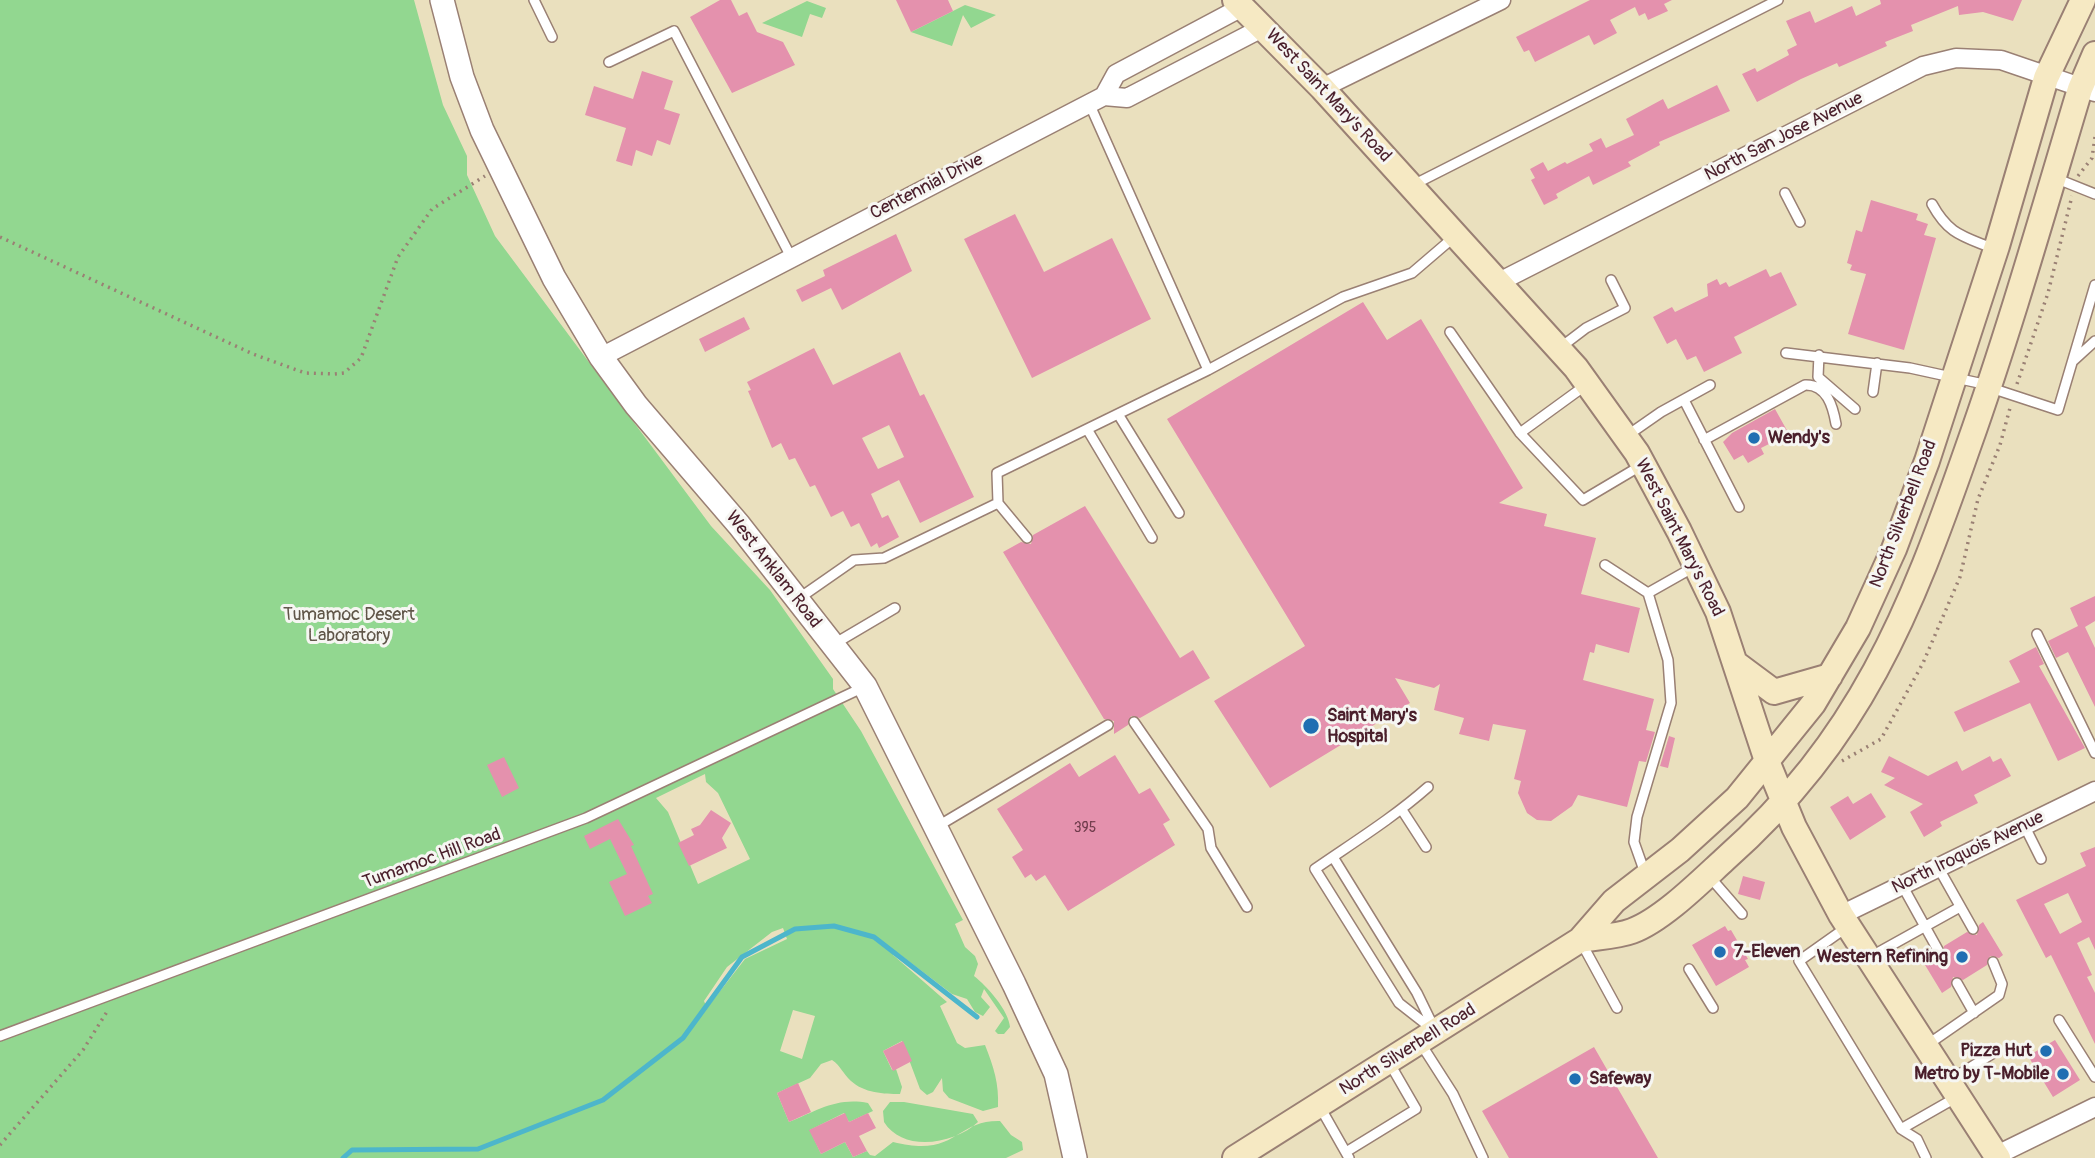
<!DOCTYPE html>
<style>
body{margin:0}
canvas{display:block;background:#eae0be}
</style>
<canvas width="2095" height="1158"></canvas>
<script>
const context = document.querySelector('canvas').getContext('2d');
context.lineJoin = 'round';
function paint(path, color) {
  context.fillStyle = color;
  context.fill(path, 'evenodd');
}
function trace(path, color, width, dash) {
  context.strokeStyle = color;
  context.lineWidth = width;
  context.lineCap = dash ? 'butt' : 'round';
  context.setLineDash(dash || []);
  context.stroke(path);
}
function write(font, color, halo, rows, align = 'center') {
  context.font = font + ' Pangolin,sans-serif';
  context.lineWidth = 6;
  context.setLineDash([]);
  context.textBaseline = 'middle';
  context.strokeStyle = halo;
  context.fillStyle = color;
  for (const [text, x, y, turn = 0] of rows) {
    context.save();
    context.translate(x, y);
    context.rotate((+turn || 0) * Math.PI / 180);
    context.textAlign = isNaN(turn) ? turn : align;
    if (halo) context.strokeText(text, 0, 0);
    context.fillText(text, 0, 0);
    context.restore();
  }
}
paint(new Path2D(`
 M 0,0 L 414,0 L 443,105 L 467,156 L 467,175 L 495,236 L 711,526 L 770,590 L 833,679 L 833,689 L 861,731 L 963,920 L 955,924 L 965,947 L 975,956 L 978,964 L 974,976 C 987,986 1009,1011 1010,1027 L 1004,1034 L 998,1034 L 995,1031 L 1004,1018 L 984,989 L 981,997 L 990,1007 L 983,1016 L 975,1012 L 967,999 L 952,994 L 898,953 L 893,955 L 947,1002 L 940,1006 L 957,1043 L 965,1048 L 985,1045 C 994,1068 999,1083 998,1107 L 983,1111 L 949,1098 L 943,1091 L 942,1078 L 933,1092 L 927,1095 L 920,1089 L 902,1041 L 883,1051 L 892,1070 L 896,1069 L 902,1087 L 900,1094 C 884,1094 864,1093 851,1081 C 843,1074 841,1066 832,1060 L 821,1064 L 810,1078 L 777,1093 L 789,1122 C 817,1111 836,1097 868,1103 L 873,1111 L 849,1122 L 844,1113 L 810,1130 L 821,1154 L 845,1142 L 853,1157 L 867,1151 L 870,1155 L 875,1156 L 893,1142 C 958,1158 954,1120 1000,1121 L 1011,1135 L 1022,1142 L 1023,1150 L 1006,1158 L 0,1158 ZM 705,774 L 706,782 L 718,793 L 750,859 L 698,884 L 668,812 L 656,798 ZM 783,928 L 787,939 L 745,959 L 707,1008 L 704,1001 L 727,967 L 772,932 ZM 793,1010 L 815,1016 L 802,1059 L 780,1051 Z
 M 807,1 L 826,8 L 822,18 L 810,14 L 802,37 L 762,23 Z
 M 965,5 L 996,15 L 971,28 L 963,15 L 952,46 L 911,32 Z
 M 890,1102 L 904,1102 L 973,1114 L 978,1122 C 955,1144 903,1153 884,1122 L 883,1111 Z`), '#92d790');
trace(new Path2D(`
 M 343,1158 L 352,1150 L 478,1149 L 603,1100 L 683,1038 L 742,957 L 795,929 L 834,926 L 874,937 L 977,1017`), '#4db6cb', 5);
paint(new Path2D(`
 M 720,0 L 731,0 L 739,16 L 747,12 L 757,32 L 783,42 L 795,65 L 732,93 L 690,17 Z
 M 896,0 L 948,0 L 953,11 L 911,32 Z
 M 1590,0 L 1672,0 L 1664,4 L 1668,11 L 1648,20 L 1645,13 L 1639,16 L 1635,7 L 1610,20 L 1617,33 L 1594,45 L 1589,35 L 1535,62 L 1529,50 L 1524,52 L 1516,37 Z
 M 1880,0 L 2022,0 L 2013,21 L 1983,12 L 1959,15 L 1958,6 L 1911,25 L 1913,31 L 1885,42 L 1887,46 L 1839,67 L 1837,63 L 1801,79 L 1757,102 L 1742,74 L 1755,68 L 1757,72 L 1789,55 L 1787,50 L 1797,45 L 1786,21 L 1810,11 L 1815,23 L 1852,6 L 1856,16 L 1881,4 Z
 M 642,71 L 673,81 L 664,109 L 680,114 L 670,145 L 657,140 L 652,156 L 636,150 L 632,166 L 616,161 L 626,128 L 585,115 L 594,86 L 633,99 Z
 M 1717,85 L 1730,111 L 1659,142 L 1660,145 L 1628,162 L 1631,166 L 1593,185 L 1589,176 L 1556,194 L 1558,198 L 1544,205 L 1531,180 L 1535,178 L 1530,169 L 1543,162 L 1548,171 L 1565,162 L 1567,164 L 1593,151 L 1589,144 L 1601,138 L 1606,148 L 1634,135 L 1626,119 L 1663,99 L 1668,109 Z
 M 1871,200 L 1918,214 L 1916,220 L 1928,224 L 1924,235 L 1936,238 L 1904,350 L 1848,334 L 1866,274 L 1850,270 L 1852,265 L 1847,263 L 1856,230 L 1862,232 Z
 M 1015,214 L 1044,272 L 1112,238 L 1151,319 L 1032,378 L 964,239 Z
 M 896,234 L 912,271 L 842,310 L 831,288 L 802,302 L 796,290 L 825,276 L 823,270 Z
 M 1766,269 L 1770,277 L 1781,272 L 1797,305 L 1734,337 L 1742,353 L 1704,372 L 1696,356 L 1687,360 L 1676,339 L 1667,344 L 1653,317 L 1672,307 L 1675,312 L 1708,296 L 1707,284 L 1717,279 L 1720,285 L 1726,282 L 1729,287 Z
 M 1363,302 L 1387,340 L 1421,319 L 1523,488 L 1499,503 L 1547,514 L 1544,526 L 1596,538 L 1581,594 L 1640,608 L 1629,653 L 1596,644 L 1594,653 L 1590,652 L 1583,680 L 1654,699 L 1646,730 L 1655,732 L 1646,762 L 1639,761 L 1627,807 L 1578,795 L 1572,806 L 1551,821 L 1537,820 L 1527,813 L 1518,793 L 1521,781 L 1514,779 L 1526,730 L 1493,724 L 1489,741 L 1459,734 L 1464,718 L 1434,710 L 1440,684 L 1434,688 L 1395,678 L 1410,703 L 1270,788 L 1214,701 L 1305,646 L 1167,419 Z
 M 744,317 L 750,329 L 705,352 L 699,339 Z
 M 814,348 L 833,385 L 900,352 L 920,396 L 924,394 L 974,497 L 920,523 L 899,480 L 871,494 L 882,518 L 888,515 L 899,537 L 879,548 L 877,543 L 871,547 L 859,523 L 851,527 L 843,511 L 831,517 L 815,485 L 810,487 L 795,458 L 789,460 L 781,443 L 772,448 L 748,391 L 751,390 L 747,382 ZM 889,425 L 904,457 L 878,469 L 862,438 Z
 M 1775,409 L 1789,434 L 1761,448 L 1764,454 L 1748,463 L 1743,455 L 1734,460 L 1723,442 L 1732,433 Z
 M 1085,506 L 1180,658 L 1193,650 L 1210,678 L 1140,718 L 1131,716 L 1128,725 L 1114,734 L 1114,721 L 1104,719 L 1003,552 L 1021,542 L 1031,544 L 1033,535 Z
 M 2095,596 L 2095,621 L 2085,627 L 2095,648 L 2095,707 L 2068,652 L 2056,658 L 2048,641 L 2078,626 L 2070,608 Z
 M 2036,647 L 2044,664 L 2039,666 L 2085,748 L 2058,761 L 2030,703 L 1964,732 L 1954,712 L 2020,682 L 2009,661 Z
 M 1669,736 L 1675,738 L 1668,768 L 1660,766 Z
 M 1115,755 L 1139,794 L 1150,788 L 1170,820 L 1163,824 L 1175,845 L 1068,911 L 1045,875 L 1036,881 L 1031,874 L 1025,878 L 1012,857 L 1023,850 L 997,809 L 1070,763 L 1079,777 Z
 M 1889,756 L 1928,776 L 1957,761 L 1962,771 L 1990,756 L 1993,762 L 2001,758 L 2011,776 L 1974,795 L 1978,803 L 1940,822 L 1942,826 L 1924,837 L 1910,812 L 1923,804 L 1884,785 L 1895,778 L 1881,772 Z
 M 504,757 L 519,788 L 502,797 L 487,765 Z
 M 1871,793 L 1886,817 L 1850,840 L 1830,807 L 1848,796 L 1853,804 Z
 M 711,810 L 731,823 L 722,838 L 727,848 L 689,866 L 678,843 L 694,835 L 691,829 L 700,825 Z
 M 618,819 L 634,845 L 631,846 L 653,894 L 648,896 L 652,903 L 625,916 L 609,882 L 627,874 L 610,839 L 590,849 L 584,836 Z
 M 2095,847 L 2095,950 L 2089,937 L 2077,943 L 2092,975 L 2087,977 L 2095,993 L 2095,1044 L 2051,955 L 2046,958 L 2016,900 L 2086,866 L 2080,853 ZM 2068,893 L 2082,922 L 2060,934 L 2044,904 Z
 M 1743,876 L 1765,882 L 1760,900 L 1738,894 Z
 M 1983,922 L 2003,955 L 1999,958 L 1990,956 L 1987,965 L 1963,980 L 1953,977 L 1951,987 L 1942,993 L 1922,960 L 1932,954 L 1942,956 L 1944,946 L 1967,932 L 1977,935 L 1979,925 Z
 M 1725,926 L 1728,931 L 1731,930 L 1748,959 L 1745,960 L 1749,967 L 1716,986 L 1692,945 Z
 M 2055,1040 L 2080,1080 L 2053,1097 L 2028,1056 Z
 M 903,1041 L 912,1061 L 893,1071 L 883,1051 Z
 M 1594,1047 L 1658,1158 L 1509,1158 L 1482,1111 Z
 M 798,1083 L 811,1112 L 789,1122 L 777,1093 Z
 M 845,1113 L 849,1122 L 868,1113 L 876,1128 L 859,1136 L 867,1151 L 853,1157 L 845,1142 L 821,1154 L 809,1130 Z`), '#e491ad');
const service = new Path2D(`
 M 534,0 L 552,37
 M 609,62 L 674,31 L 791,257
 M 1089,103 L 1208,370
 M 2055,178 L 2095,194
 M 1413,185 L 1778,0
 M 1785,193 L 1800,222
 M 1932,204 C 1949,235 1963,236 1994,249
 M 1450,332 L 1520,433
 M 1561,347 L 1586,328 L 1625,308 L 1611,280
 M 1786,353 L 1910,368 L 1988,385
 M 1819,355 L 1818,377 L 1855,409
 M 2073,361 L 2095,341
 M 1586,385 L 1520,433 L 1583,500 L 1642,465
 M 1991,388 L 2058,410 L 2095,285
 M 1873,392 L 1877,363
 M 1684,400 L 1739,507
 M 1118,414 L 1179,513
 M 1087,429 L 1152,538
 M 1628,435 L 1661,412 L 1710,385
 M 1704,440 L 1805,385 C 1827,384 1833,407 1836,424
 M 998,503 L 1027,538
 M 1605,565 L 1648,593
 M 798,599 L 854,560 L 884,558 L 998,503 L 997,473 L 1208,370 L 1343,297 L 1412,273 L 1454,237
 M 2037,634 L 2095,753
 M 834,644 L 895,608
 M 1134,722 L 1208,829 L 1211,848 L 1247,907
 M 1402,810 L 1426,847
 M 2024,825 L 2041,859
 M 938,826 L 1108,725
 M 1333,857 L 1417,993 L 1436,1032 L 1399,1003 L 1315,869 C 1354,842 1393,818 1428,787
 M 1938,867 L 1973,929
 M 1645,873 L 1634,842 L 1637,817 L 1671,703 L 1668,660 L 1648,593 L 1694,567
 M 1709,876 L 1742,914
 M 1902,885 L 1938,950
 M 1847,927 L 1799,961 L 1901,1129 L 1917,1139 L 1926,1158
 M 1581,942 L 1617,1008
 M 1870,957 L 1960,907
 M 1689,969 L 1713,1008
 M 1957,983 L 1974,1013
 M 2059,1020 L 2095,1077
 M 0,1036 L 586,818 L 864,687
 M 1421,1044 L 1453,1094 L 1483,1158
 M 1927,1045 L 1999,995 L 2002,984 L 1993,962
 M 1950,1080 L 1992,1054
 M 1320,1107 L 1349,1158
 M 1901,1129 L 1957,1097
 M 1346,1152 L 1416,1109 L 1390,1064`);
const minor = new Path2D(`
 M 1322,88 L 1501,0
 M 1104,96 L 1127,98 L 1264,27
 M 1499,282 L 1923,66 L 1956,58 L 2001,60 L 2095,92
 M 601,357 L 1104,96 L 1116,74 L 1242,7
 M 1841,915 L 2095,791
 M 1997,1155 L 2095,1107`);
const tertiary = new Path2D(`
 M 442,0 L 462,77 L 482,130 L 554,278 L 601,357 L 636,405 L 739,525 L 865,686 L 1014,984 L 1056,1074 L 1075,1158`);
const secondary = new Path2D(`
 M 1235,0 L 1322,88 L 1576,368 L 1637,453 L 1679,531 L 1718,612 L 1767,761 L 1794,827 L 1841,915 L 1998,1158
 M 1735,663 L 1774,692 L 1830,676
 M 1580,940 C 1596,937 1616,937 1632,931 C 1662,920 1700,882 1724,860 C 1860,740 1910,613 1968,447 C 2010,329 2044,209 2080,89 L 2095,54
 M 1235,1158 L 1580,940 L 1614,901 L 1680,850 L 1737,798 L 1813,704 L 1858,628 L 1894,549 L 1927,461 L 1997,246 L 2046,78 L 2083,0`);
trace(service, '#9a8074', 12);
trace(minor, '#9a8074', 21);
trace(tertiary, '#9a8074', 26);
trace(secondary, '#9a8074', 28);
trace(new Path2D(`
 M 2078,176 L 2092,158 L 2095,137
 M 0,237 L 253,354 L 305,373 L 334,374 L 344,373 L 361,358 L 398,257 L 432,209 L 485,176
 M 2017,384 L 2048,293 L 2072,196
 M 1842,761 L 1881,739 L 1923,663 L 1960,577 L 1978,499 L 2000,445 L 2010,408
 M 0,1145 L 83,1050 L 108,1010`), '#9a8074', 3.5, [2, 5]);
trace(service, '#fff', 9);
trace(minor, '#fff', 18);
trace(tertiary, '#fff', 23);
trace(secondary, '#f6e9c3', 24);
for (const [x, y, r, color] of [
 [1754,438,7,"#1f6fb2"],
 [1311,726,9,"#1f6fb2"],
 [1720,952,7,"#1f6fb2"],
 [1962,957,7,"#1f6fb2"],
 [2046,1051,7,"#1f6fb2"],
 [2063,1074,7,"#1f6fb2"],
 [1575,1079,7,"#1f6fb2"]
]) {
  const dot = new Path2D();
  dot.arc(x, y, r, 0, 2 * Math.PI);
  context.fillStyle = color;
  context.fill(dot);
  trace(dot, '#f6f6f2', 2.5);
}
write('14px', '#703c4c', null, [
 ["395",1085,828]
]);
write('18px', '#4a1f2b', '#f6f6f2', [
 ["West Saint Mary's Road",1328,96,47],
 ["North San Jose Avenue",1784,137,-27],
 ["Centennial Drive",927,187,-27],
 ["North Silverbell Road",1904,514,-69],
 ["West Saint Mary's Road",1679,538,63],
 ["West Anklam Road",773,570,52],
 ["North Iroquois Avenue",1968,853,-26],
 ["Tumamoc Hill Road",432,859,-20],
 ["North Silverbell Road",1408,1050,-32]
]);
write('bold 18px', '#4a1f2b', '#f6f6f2', [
 ["Wendy's",1768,438],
 ["Saint Mary's",1327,716],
 ["Hospital",1327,737],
 ["7-Eleven",1734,952],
 ["Western Refining",1948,957,"right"],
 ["Pizza Hut",2032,1051,"right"],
 ["Metro by T-Mobile",2049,1074,"right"],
 ["Safeway",1589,1079]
], 'left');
write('18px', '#605649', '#f6f6f2', [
 ["Tumamoc Desert",349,615],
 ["Laboratory",349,636]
]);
</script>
